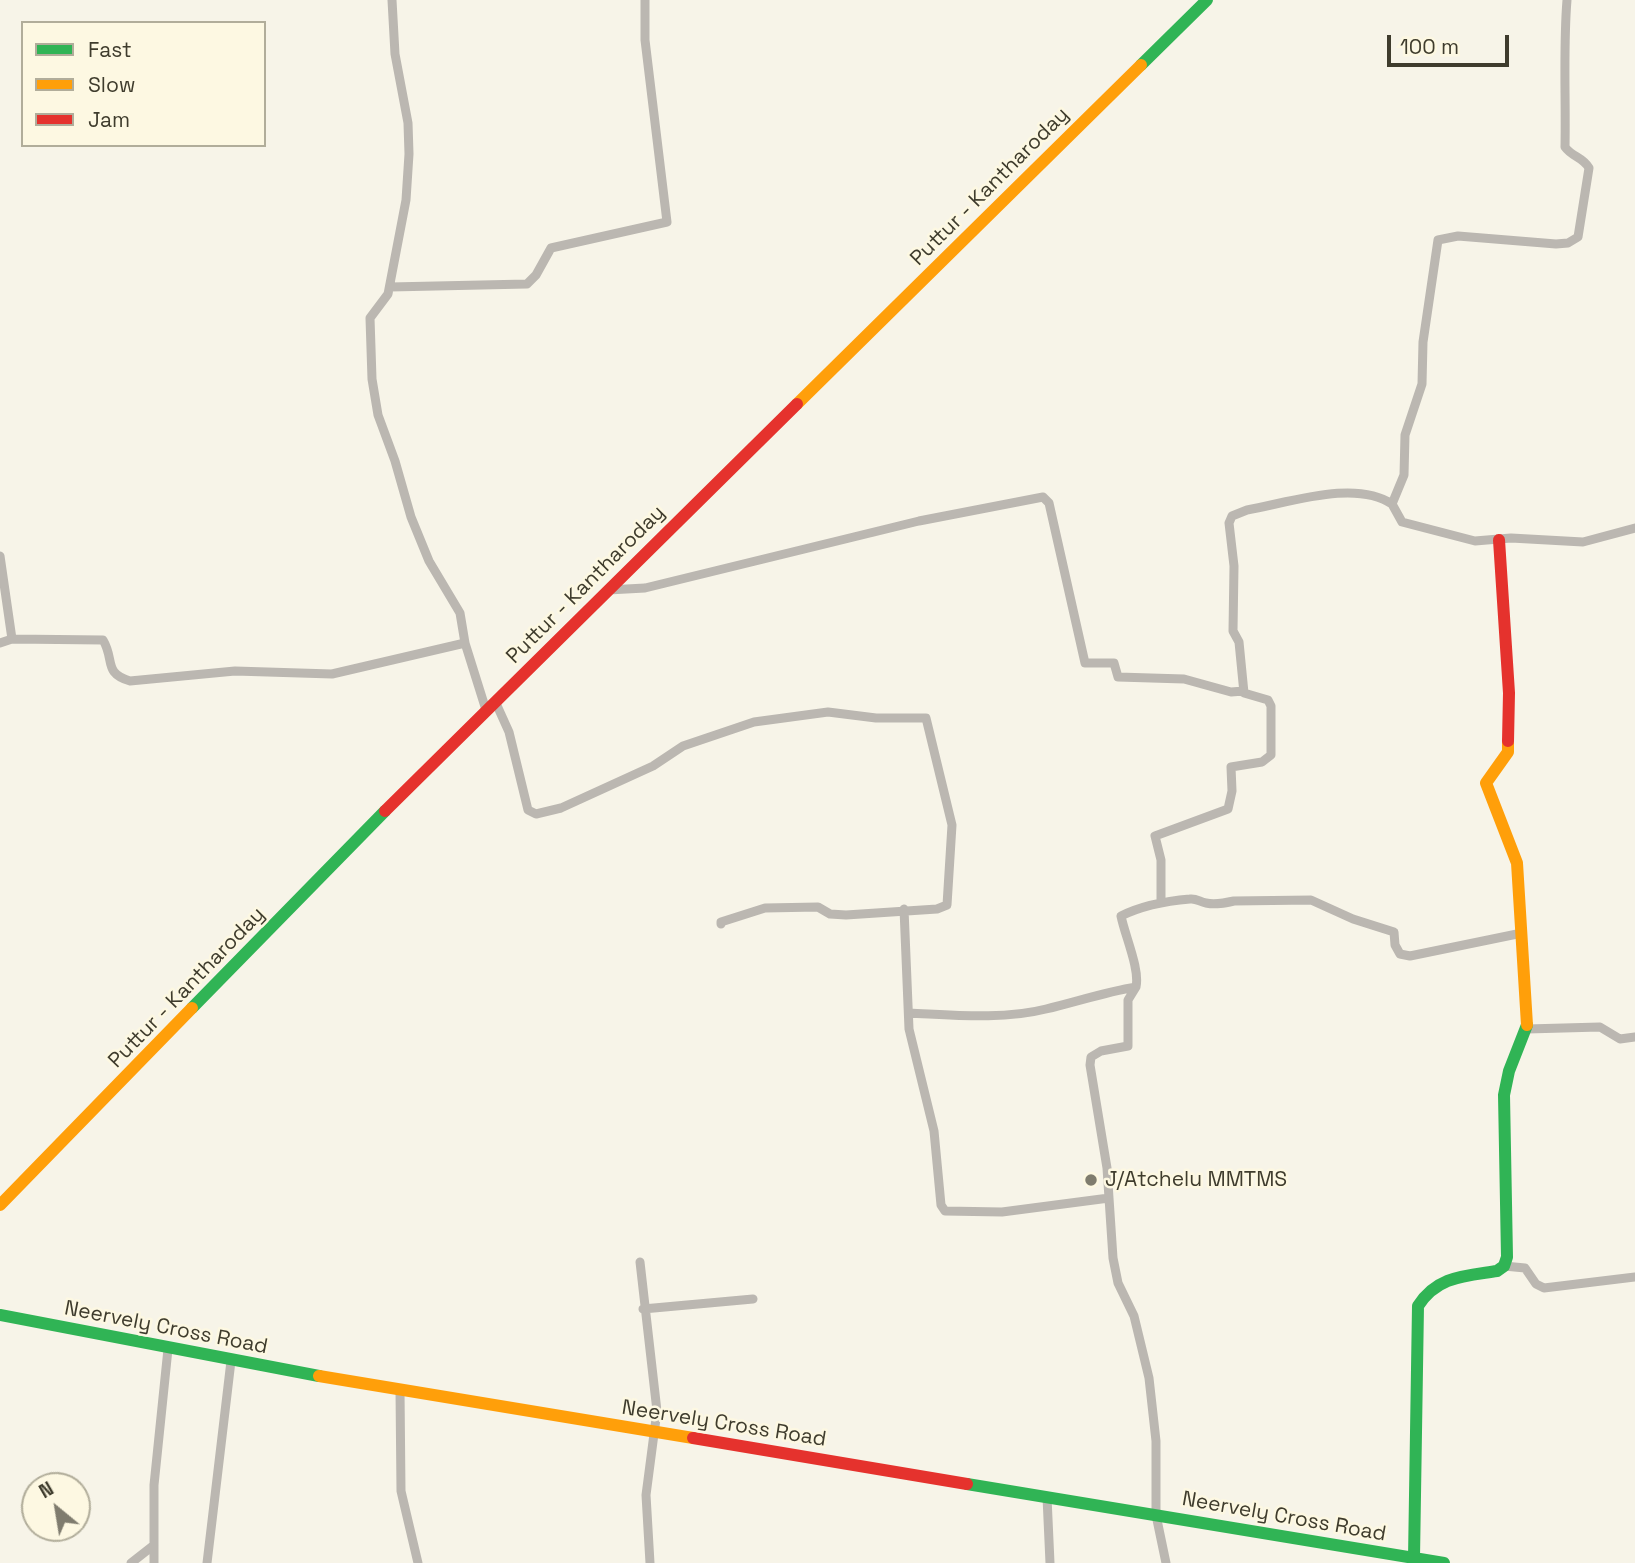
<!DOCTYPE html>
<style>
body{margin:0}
#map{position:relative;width:1635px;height:1563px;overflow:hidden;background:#f7f4e8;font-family:"Space Grotesk",sans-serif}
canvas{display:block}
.legend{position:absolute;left:21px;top:21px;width:245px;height:126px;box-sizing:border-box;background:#fdf8e2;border:2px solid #b1ad9a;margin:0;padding:9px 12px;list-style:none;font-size:21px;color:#3f3c2d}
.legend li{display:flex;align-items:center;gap:14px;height:35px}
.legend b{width:35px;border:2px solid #b1ad9a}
.north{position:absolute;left:21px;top:1472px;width:70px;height:70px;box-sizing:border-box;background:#fdf8e2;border:2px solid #b1ad9a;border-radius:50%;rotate:330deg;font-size:19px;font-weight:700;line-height:28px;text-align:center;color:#3f3c2d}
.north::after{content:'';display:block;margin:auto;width:24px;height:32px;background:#7f7c6e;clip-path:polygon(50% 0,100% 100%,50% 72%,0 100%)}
.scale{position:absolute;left:1387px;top:35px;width:122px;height:32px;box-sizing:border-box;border:4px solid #3f3c2d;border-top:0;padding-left:9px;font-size:21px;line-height:24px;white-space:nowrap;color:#3f3c2d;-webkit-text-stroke:5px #fdf8e2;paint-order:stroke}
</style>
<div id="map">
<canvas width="1635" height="1563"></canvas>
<ul class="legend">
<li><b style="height:9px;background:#30b455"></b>Fast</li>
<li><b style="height:9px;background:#ff9f0a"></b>Slow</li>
<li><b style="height:9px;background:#e5322d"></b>Jam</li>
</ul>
<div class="north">N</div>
<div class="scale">100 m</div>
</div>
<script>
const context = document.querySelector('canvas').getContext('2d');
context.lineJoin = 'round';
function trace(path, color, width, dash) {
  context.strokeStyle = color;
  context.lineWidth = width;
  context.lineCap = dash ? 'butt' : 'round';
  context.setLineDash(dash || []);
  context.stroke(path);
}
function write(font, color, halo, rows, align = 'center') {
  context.font = font + ' "Space Grotesk",sans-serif';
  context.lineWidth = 5;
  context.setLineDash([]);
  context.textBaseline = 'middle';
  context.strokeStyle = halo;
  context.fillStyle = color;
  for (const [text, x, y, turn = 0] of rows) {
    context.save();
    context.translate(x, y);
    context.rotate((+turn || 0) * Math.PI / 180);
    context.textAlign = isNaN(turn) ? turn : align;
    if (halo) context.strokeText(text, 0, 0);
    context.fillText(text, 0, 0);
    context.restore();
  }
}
trace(new Path2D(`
 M 392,0 L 395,54 L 408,123 L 409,154 L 406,200 L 388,294 L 370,318 L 372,379 L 378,415 L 395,461 L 411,517 L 429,561 L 460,613 L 465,643 L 486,710
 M 1567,0 C 1563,49 1566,98 1565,147 C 1572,157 1583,157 1589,168 L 1578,237 L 1568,243 L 1556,244 L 1458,236 L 1438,240 L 1423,342 L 1422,384 L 1405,435 L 1404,475 L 1392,504 L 1402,522 L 1475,541 L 1511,538 L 1583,542 L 1635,528
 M 390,287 L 527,284 L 536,275 L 551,248 L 667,222 L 645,40 L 645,0
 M 0,556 L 12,639
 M 608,590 L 645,588 L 919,521 L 1043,497 L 1049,503 L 1085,663 L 1114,663 L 1118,677 L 1184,679 L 1231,692 L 1244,691
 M 0,643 L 12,639 L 103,640 C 115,660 103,673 130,681 L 235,671 L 332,674 L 465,643
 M 495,701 L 509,732 L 528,810 L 536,814 L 561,808 L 653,766 L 683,746 L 754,722 L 828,712 L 876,718 L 926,718 L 952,825 L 947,905 L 937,909 L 846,915 L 830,914 L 818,907 L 765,908 L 721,922 L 721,924
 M 1161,901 L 1161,860 L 1155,836 L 1228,809 L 1232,791 L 1231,767 L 1262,762 L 1271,755 L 1271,706 L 1268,700 L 1244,693 L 1239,642 L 1233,631 L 1234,566 L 1229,523 L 1232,516 L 1247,510 C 1288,503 1355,479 1392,504
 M 904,909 L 909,1029 L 934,1131 L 941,1205 L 945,1211 L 1002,1212 L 1109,1198
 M 1136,987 L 1128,1000 L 1128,1046 L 1101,1051 L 1091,1057 L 1090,1065 L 1107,1168 L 1113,1258 L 1118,1283 L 1134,1316 L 1149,1378 L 1156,1441 L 1156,1515 L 1166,1563
 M 909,1013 C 953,1015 1003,1020 1046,1009 C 1076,1002 1105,992 1136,987 C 1140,969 1125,936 1121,916 C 1143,905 1166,901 1190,899 C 1196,898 1200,902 1206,903 C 1216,905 1225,903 1234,901 L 1311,900 L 1353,919 L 1394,932 L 1395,945 L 1400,954 L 1410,956 L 1522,933
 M 1527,1029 L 1600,1027 L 1620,1039 L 1635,1037
 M 640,1262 L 657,1411 L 646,1495 L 650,1563
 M 1504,1266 L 1525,1268 L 1536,1284 L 1544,1288 L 1635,1277
 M 643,1309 L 753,1299
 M 400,1390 L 401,1491 L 418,1563
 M 1047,1497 L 1050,1563
 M 131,1563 L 154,1545
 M 154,1563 L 154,1485 L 168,1349
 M 207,1563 L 231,1361`), '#bbb7b1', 9);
trace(new Path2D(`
 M 1141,65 L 1207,0
 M 192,1008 L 385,811
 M 0,1315 L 319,1376
 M 967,1484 L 1444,1563
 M 1414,1558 L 1418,1306 C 1437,1276 1465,1276 1497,1271 L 1504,1266 L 1507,1257 L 1504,1095 L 1509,1071 L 1527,1025`), '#30b455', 12);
trace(new Path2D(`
 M 797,404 L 1141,65
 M 1508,741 L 1508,752 L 1486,783 L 1517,863 L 1527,1025
 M 0,1205 L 192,1008
 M 319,1376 L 693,1438`), '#ff9f0a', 12);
trace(new Path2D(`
 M 1499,540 L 1509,693 L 1508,741
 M 385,811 L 797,404
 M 693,1438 L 967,1484`), '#e5322d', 12);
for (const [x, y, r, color] of [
 [1091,1180,7,"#7f7c6e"]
]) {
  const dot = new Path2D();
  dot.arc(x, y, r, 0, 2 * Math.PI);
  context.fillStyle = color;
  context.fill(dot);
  trace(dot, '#fdf8e2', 2.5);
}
write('21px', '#3f3c2d', '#fdf8e2', [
 ["Puttur - Kantharoday",990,187,-45],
 ["Puttur - Kantharoday",586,585,-45],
 ["Puttur - Kantharoday",187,988,-46],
 ["Neervely Cross Road",166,1328,11],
 ["Neervely Cross Road",724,1424,9],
 ["Neervely Cross Road",1284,1517,10]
]);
write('21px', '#3f3c2d', '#fdf8e2', [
 ["J/Atchelu MMTMS",1105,1180]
], 'left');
</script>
